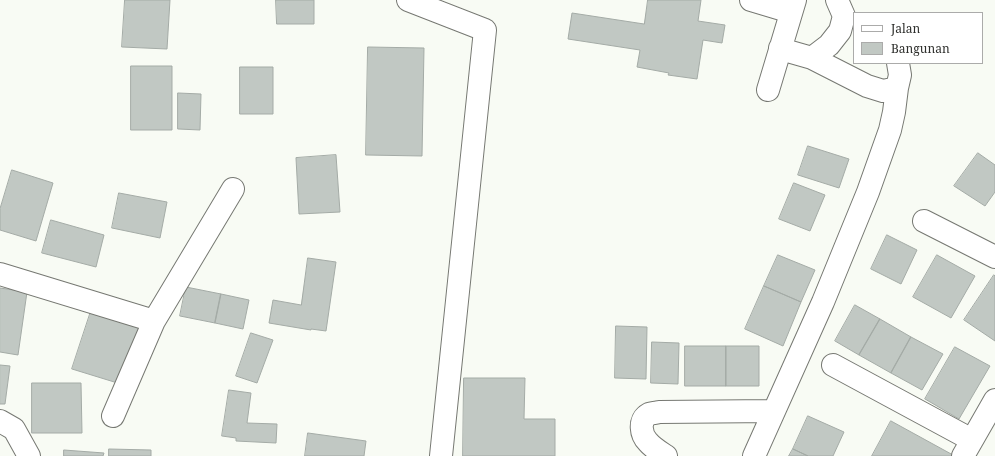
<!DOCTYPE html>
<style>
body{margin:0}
#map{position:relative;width:995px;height:456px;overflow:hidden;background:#f8fbf4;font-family:"Noto Serif",serif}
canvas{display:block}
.legend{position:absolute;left:853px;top:12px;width:130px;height:52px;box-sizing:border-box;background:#fff;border:1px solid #ababaa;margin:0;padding:5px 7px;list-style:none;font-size:12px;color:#2d2e2b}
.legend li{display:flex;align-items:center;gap:8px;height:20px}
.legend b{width:20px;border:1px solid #ababaa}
</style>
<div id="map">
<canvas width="995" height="456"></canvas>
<ul class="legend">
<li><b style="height:5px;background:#fff"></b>Jalan</li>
<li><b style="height:11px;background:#c1c8c3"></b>Bangunan</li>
</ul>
</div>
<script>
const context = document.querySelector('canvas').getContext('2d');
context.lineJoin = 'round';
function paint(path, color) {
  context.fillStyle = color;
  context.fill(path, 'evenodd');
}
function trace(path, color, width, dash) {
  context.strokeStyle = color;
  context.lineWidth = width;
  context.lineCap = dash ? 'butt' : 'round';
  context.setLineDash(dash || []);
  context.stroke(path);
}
const building = new Path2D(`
 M 125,0 L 170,0 L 167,49 L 122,47 Z
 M 276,0 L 314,0 L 314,24 L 277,24 Z
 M 648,0 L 701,0 L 698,21 L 725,25 L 722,43 L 703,40 L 697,79 L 668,75 L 669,73 L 637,67 L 640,50 L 568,39 L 572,13 L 644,24 Z
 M 368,47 L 424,48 L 422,156 L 366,155 Z
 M 131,66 L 172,66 L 172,130 L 131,130 Z
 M 240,67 L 273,67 L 273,114 L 240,114 Z
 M 178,93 L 201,94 L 200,130 L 178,129 Z
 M 808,146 L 849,159 L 839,188 L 798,175 Z
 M 978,153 L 995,165 L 995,192 L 985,206 L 954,186 Z
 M 336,155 L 340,212 L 299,214 L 296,158 Z
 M 12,170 L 53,183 L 36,241 L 0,230 L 0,209 Z
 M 794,183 L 825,195 L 810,231 L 779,219 Z
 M 119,193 L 167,202 L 160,238 L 112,228 Z
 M 51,220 L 104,235 L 96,267 L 42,253 Z
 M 887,235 L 917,250 L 901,284 L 871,269 Z
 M 778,255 L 815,270 L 801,302 L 764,286 Z
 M 937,255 L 975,276 L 951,318 L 913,297 Z
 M 308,258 L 336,262 L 326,331 L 311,329 L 311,330 L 269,323 L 273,300 L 301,305 Z
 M 994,275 L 995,276 L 995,341 L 964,320 Z
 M 764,286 L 801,302 L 783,346 L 745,329 Z
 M 186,287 L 221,294 L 215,323 L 180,316 Z
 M 0,288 L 27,292 L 18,355 L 0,352 Z
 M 221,294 L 249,300 L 243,329 L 215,323 Z
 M 855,305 L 880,319 L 859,355 L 835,341 Z
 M 92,308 L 144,324 L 124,385 L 72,369 Z
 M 880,319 L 911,337 L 891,373 L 859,355 Z
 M 616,326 L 647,327 L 646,379 L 615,378 Z
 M 251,333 L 273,340 L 257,383 L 236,376 Z
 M 911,337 L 943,354 L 922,390 L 891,373 Z
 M 652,342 L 679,343 L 678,384 L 651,383 Z
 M 685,346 L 726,346 L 726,386 L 685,386 Z
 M 726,346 L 759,346 L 759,386 L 726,386 Z
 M 955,347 L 990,366 L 959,419 L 925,399 Z
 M 0,365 L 10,366 L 5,404 L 0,404 Z
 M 464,378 L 525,378 L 524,419 L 555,419 L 555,456 L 463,456 Z
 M 32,383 L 81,383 L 82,433 L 32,433 Z
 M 229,390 L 251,393 L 247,423 L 277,424 L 276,443 L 236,441 L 236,438 L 222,436 Z
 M 808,416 L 844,432 L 833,456 L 808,456 L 793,449 Z
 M 891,421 L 953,455 L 952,456 L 872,456 Z
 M 308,433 L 366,441 L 364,456 L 305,456 Z
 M 109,449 L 151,450 L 151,456 L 109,456 Z
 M 793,449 L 808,456 L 789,456 Z
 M 64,450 L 104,453 L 103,456 L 64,456 Z`);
paint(building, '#c1c8c3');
trace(building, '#a4aba6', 1);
const minor = new Path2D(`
 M 408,0 L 485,30 L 441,456
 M 751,0 L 791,12
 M 780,48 L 791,52 L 812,58 L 829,45 L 840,31 L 844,16 L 837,0
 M 812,58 L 867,86 L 883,91 L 897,88
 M 768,90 L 795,0
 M 924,221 L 995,257
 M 0,274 L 154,321
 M 833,365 L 972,440
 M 113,416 L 154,321 L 233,189
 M 0,421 L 14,429 L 29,456
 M 666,456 C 660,452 653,448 648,442 C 641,435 638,420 649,414 C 652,413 656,413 659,412 L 774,411
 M 754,456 L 823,302 L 868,192 L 890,130 L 894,112 L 897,88 L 900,75 L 898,63
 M 963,456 L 995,400`);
trace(minor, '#767872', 24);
trace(minor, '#fff', 22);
</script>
